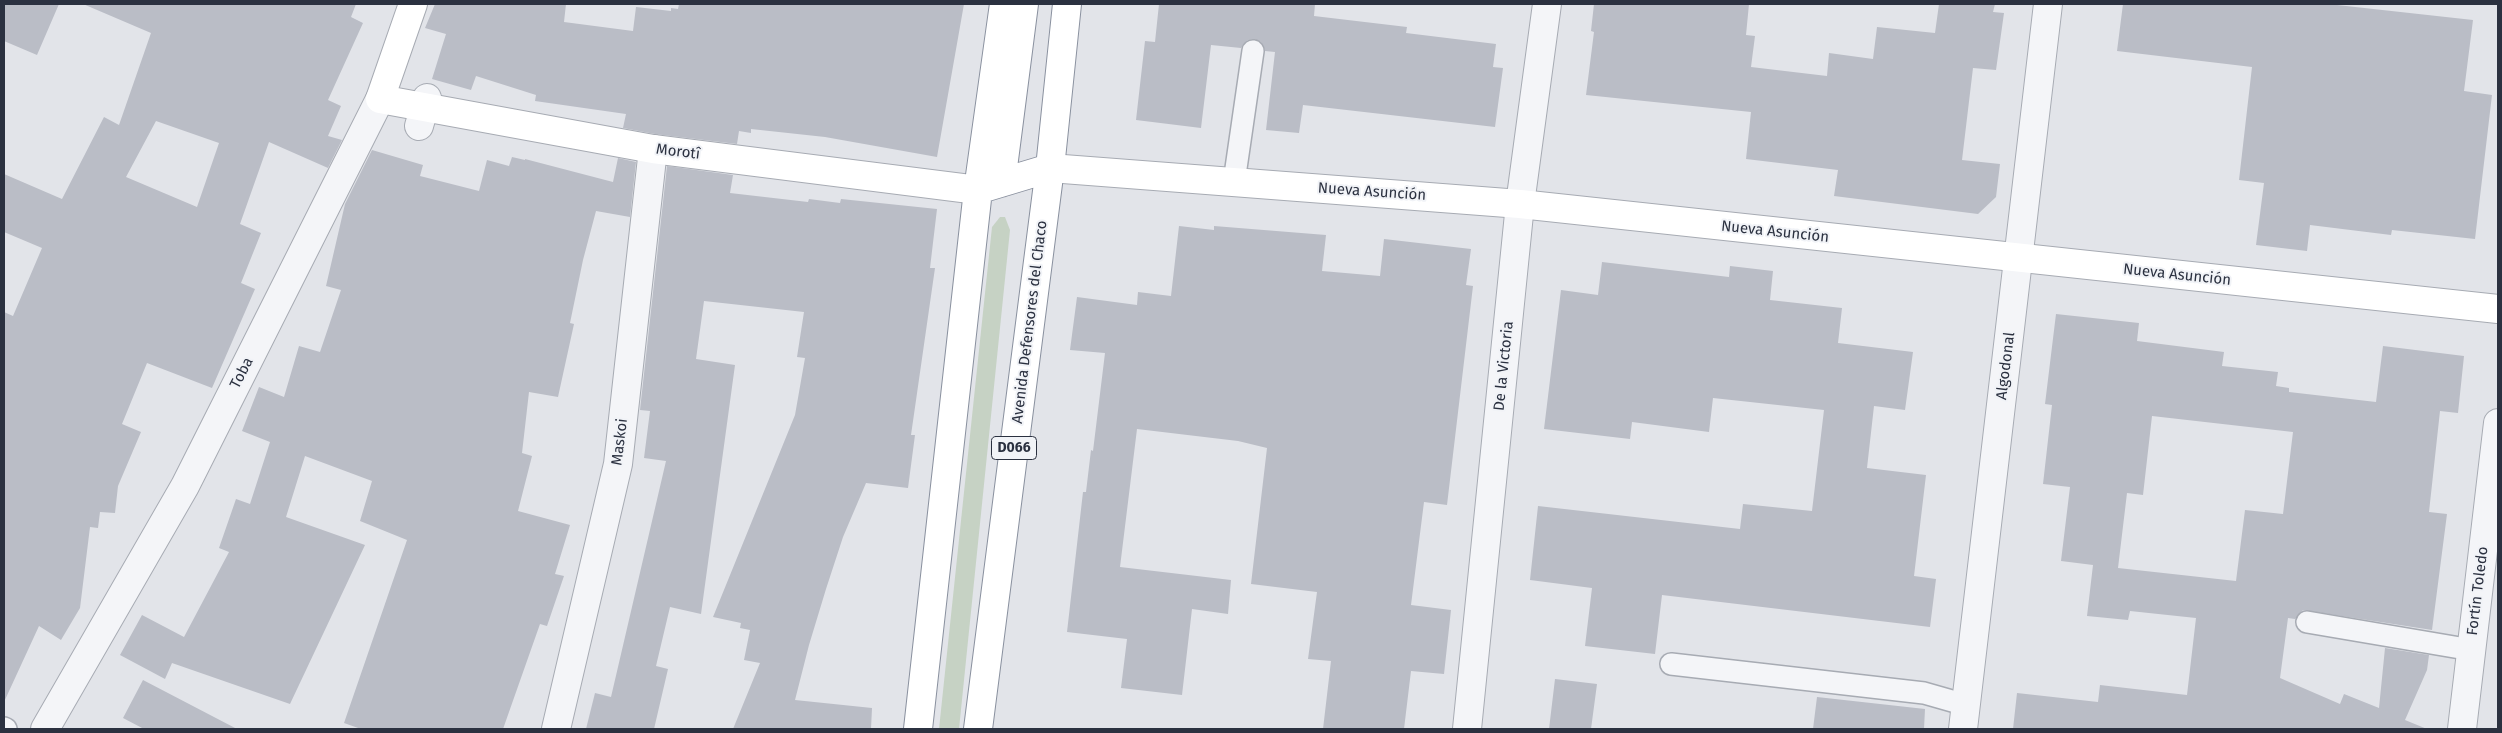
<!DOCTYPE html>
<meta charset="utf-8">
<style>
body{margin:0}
#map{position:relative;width:2502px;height:733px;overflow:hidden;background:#e2e4e9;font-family:"Fira Sans",sans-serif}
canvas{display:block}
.frame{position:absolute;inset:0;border:5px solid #2b3140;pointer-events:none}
</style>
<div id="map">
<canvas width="2502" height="733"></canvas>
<div class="frame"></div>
</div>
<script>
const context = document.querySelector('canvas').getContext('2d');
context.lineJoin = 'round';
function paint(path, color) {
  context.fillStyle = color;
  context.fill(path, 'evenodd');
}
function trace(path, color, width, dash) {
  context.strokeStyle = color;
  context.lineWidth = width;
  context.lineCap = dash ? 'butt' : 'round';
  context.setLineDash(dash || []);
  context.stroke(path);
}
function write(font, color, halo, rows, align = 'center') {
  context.font = font + ' "Fira Sans",sans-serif';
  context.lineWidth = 4;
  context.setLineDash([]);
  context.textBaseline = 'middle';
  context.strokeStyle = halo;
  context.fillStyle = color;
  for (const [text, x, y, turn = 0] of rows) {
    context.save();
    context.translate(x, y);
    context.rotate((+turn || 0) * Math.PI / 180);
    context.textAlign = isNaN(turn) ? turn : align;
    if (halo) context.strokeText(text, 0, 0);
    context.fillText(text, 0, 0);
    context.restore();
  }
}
paint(new Path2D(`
 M 1000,217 L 1005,217 L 1010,230 L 959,729 L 939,729 L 992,227 Z`), '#c6d2c4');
paint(new Path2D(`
 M 4,4 L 59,4 L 37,55 L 4,41 Z
 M 83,4 L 356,4 L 351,17 L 363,23 L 328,100 L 341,106 L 328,136 L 342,140 L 328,168 L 269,142 L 240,224 L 261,233 L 241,283 L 255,289 L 212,388 L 147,363 L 122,424 L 141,432 L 118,486 L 115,513 L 100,512 L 98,528 L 90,527 L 80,608 L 61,640 L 39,626 L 4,702 L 4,312 L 13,316 L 42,248 L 4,232 L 4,174 L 62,199 L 104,117 L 119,125 L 151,33 ZM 156,121 L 219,143 L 197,207 L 126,177 Z
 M 435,4 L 566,4 L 564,22 L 633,31 L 636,7 L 671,11 L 671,8 L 678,9 L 679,4 L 964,4 L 937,157 L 825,137 L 751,129 L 751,133 L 739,131 L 737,144 L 655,134 L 623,128 L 626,114 L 535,101 L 536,95 L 476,76 L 471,90 L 432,79 L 446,34 L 425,28 Z
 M 1159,4 L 1315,4 L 1314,16 L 1407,27 L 1406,33 L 1496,44 L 1493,67 L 1503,68 L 1495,127 L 1303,105 L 1299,133 L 1266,130 L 1275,52 L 1265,51 L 1261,42 L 1254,39 L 1248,40 L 1241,48 L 1211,45 L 1201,128 L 1136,120 L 1145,41 L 1155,42 Z
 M 1594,4 L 1749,4 L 1746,35 L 1755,36 L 1751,67 L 1827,76 L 1829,53 L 1873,59 L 1877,27 L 1935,33 L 1939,4 L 1995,4 L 1993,12 L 2004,13 L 1996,70 L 1973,68 L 1962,160 L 2000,164 L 1996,197 L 1978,214 L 1834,196 L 1838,170 L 1746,159 L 1751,112 L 1586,95 L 1594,32 L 1591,31 Z
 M 2123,4 L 2328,4 L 2473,20 L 2464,91 L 2492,95 L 2475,239 L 2392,230 L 2391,235 L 2310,225 L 2307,251 L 2256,245 L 2264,183 L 2239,180 L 2252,67 L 2117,51 Z
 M 372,150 L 423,165 L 420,176 L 479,191 L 487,160 L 509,166 L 512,157 L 525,160 L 525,159 L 613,182 L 618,158 L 636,162 L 630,217 L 596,211 L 583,260 L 570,323 L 574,324 L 558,397 L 529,392 L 522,453 L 532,456 L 518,511 L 570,525 L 555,574 L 564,576 L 547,626 L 540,624 L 503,729 L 361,729 L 344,723 L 407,540 L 360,521 L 372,481 L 305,456 L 286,517 L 365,545 L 290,704 L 172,663 L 165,679 L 120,655 L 142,615 L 184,637 L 229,552 L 219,548 L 236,499 L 250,504 L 270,442 L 242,431 L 259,387 L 284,397 L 299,346 L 320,352 L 341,290 L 326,286 L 345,204 Z
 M 667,166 L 733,175 L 730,193 L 808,202 L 809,199 L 840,203 L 841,199 L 937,209 L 930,268 L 935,268 L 911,435 L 915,435 L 908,488 L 866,483 L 843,537 L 826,589 L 809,645 L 795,700 L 872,708 L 871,729 L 733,729 L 760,663 L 744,660 L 750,630 L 740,628 L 741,623 L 713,617 L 795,415 L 805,358 L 797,357 L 804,312 L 704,301 L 696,359 L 735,365 L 701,614 L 670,607 L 656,666 L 668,669 L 654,729 L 586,729 L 595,693 L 611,697 L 666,461 L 644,458 L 650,411 L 640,410 Z
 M 1179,226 L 1214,230 L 1214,226 L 1326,235 L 1322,271 L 1380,276 L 1384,239 L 1471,249 L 1466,285 L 1473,286 L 1447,505 L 1424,502 L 1411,605 L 1451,610 L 1444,674 L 1411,671 L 1404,729 L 1323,729 L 1331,661 L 1308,659 L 1317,592 L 1251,584 L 1267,448 L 1238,441 L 1137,429 L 1120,567 L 1231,580 L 1228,614 L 1192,609 L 1182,695 L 1121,688 L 1127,639 L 1067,632 L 1083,492 L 1086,492 L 1091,450 L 1093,451 L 1105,353 L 1070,350 L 1077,297 L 1137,305 L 1138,292 L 1171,296 Z
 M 1602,262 L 1729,277 L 1730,266 L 1773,271 L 1770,300 L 1842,308 L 1838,343 L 1913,352 L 1905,410 L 1874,406 L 1867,468 L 1926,475 L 1914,576 L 1936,579 L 1930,627 L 1662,595 L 1655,654 L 1585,646 L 1592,588 L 1530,580 L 1538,506 L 1740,529 L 1743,504 L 1812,511 L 1824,410 L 1713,398 L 1709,432 L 1632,422 L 1630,439 L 1544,429 L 1561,290 L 1598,295 Z
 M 2056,314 L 2139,323 L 2137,341 L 2224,352 L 2222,366 L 2278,372 L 2276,386 L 2289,388 L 2289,392 L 2376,402 L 2383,346 L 2464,356 L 2458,413 L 2440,411 L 2429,512 L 2447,514 L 2432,630 L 2303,610 L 2295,619 L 2288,618 L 2280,678 L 2340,704 L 2344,694 L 2379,708 L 2385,648 L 2429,655 L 2427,670 L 2405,720 L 2427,729 L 2013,729 L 2017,693 L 2098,702 L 2100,685 L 2187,695 L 2196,618 L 2130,611 L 2128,620 L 2087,616 L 2093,565 L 2061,561 L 2070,487 L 2043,484 L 2052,405 L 2045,404 ZM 2152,416 L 2293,432 L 2283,514 L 2245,510 L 2236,581 L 2118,568 L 2127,493 L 2143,495 Z
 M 1555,679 L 1597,684 L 1591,729 L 1549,729 Z
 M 143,680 L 237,729 L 144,729 L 123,718 Z
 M 1817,697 L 1925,709 L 1924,729 L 1813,729 Z`), '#babdc6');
const lane = new Path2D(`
 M 1234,182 L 1253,51
 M 2307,622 L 2472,650
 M 1671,664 L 1924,693 L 1966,705
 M 4,728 L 6,729`);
const street = new Path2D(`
 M 419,126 L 427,98
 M 45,729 L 185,486 L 380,99
 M 556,729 L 618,464 L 653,149
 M 1467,729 L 1520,204 L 1547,4
 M 1963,729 L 2048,4
 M 2462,729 L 2498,423`);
const secondary = new Path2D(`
 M 413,4 L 380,99 L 653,149 L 978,190
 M 1050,168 L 1520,204 L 2498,309`);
const highway = new Path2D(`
 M 1001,183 L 1024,4
 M 987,187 L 1050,168
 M 918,729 L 978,190 L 1004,4
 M 978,729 L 1050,168 L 1067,4`);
trace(lane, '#a7abb3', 24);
trace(street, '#a7abb3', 30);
trace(secondary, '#a7abb3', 30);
trace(highway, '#8a919f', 30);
trace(lane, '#f4f5f8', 21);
trace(street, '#f4f5f8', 28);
trace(secondary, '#fff', 28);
trace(highway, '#fff', 28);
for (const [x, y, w] of [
 [1014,448,45]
]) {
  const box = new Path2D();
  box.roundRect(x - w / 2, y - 11.5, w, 23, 4);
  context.fillStyle = '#f1f3f7';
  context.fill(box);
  trace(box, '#2b3140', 1);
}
write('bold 14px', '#2b3140', null, [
 ["D066",1014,448]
]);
write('15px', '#2b3140', '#f1f3f7', [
 ["Morotî",678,152,7],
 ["Nueva Asunción",1372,192,4],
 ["Nueva Asunción",1775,232,6],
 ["Nueva Asunción",2177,275,6],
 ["Avenida Defensores del Chaco",1030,322,-83],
 ["De la Victoria",1504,366,-84],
 ["Algodonal",2006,366,-83],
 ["Toba",242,373,-63],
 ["Maskoi",620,442,-83],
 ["Fortín Toledo",2478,591,-83]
]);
</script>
